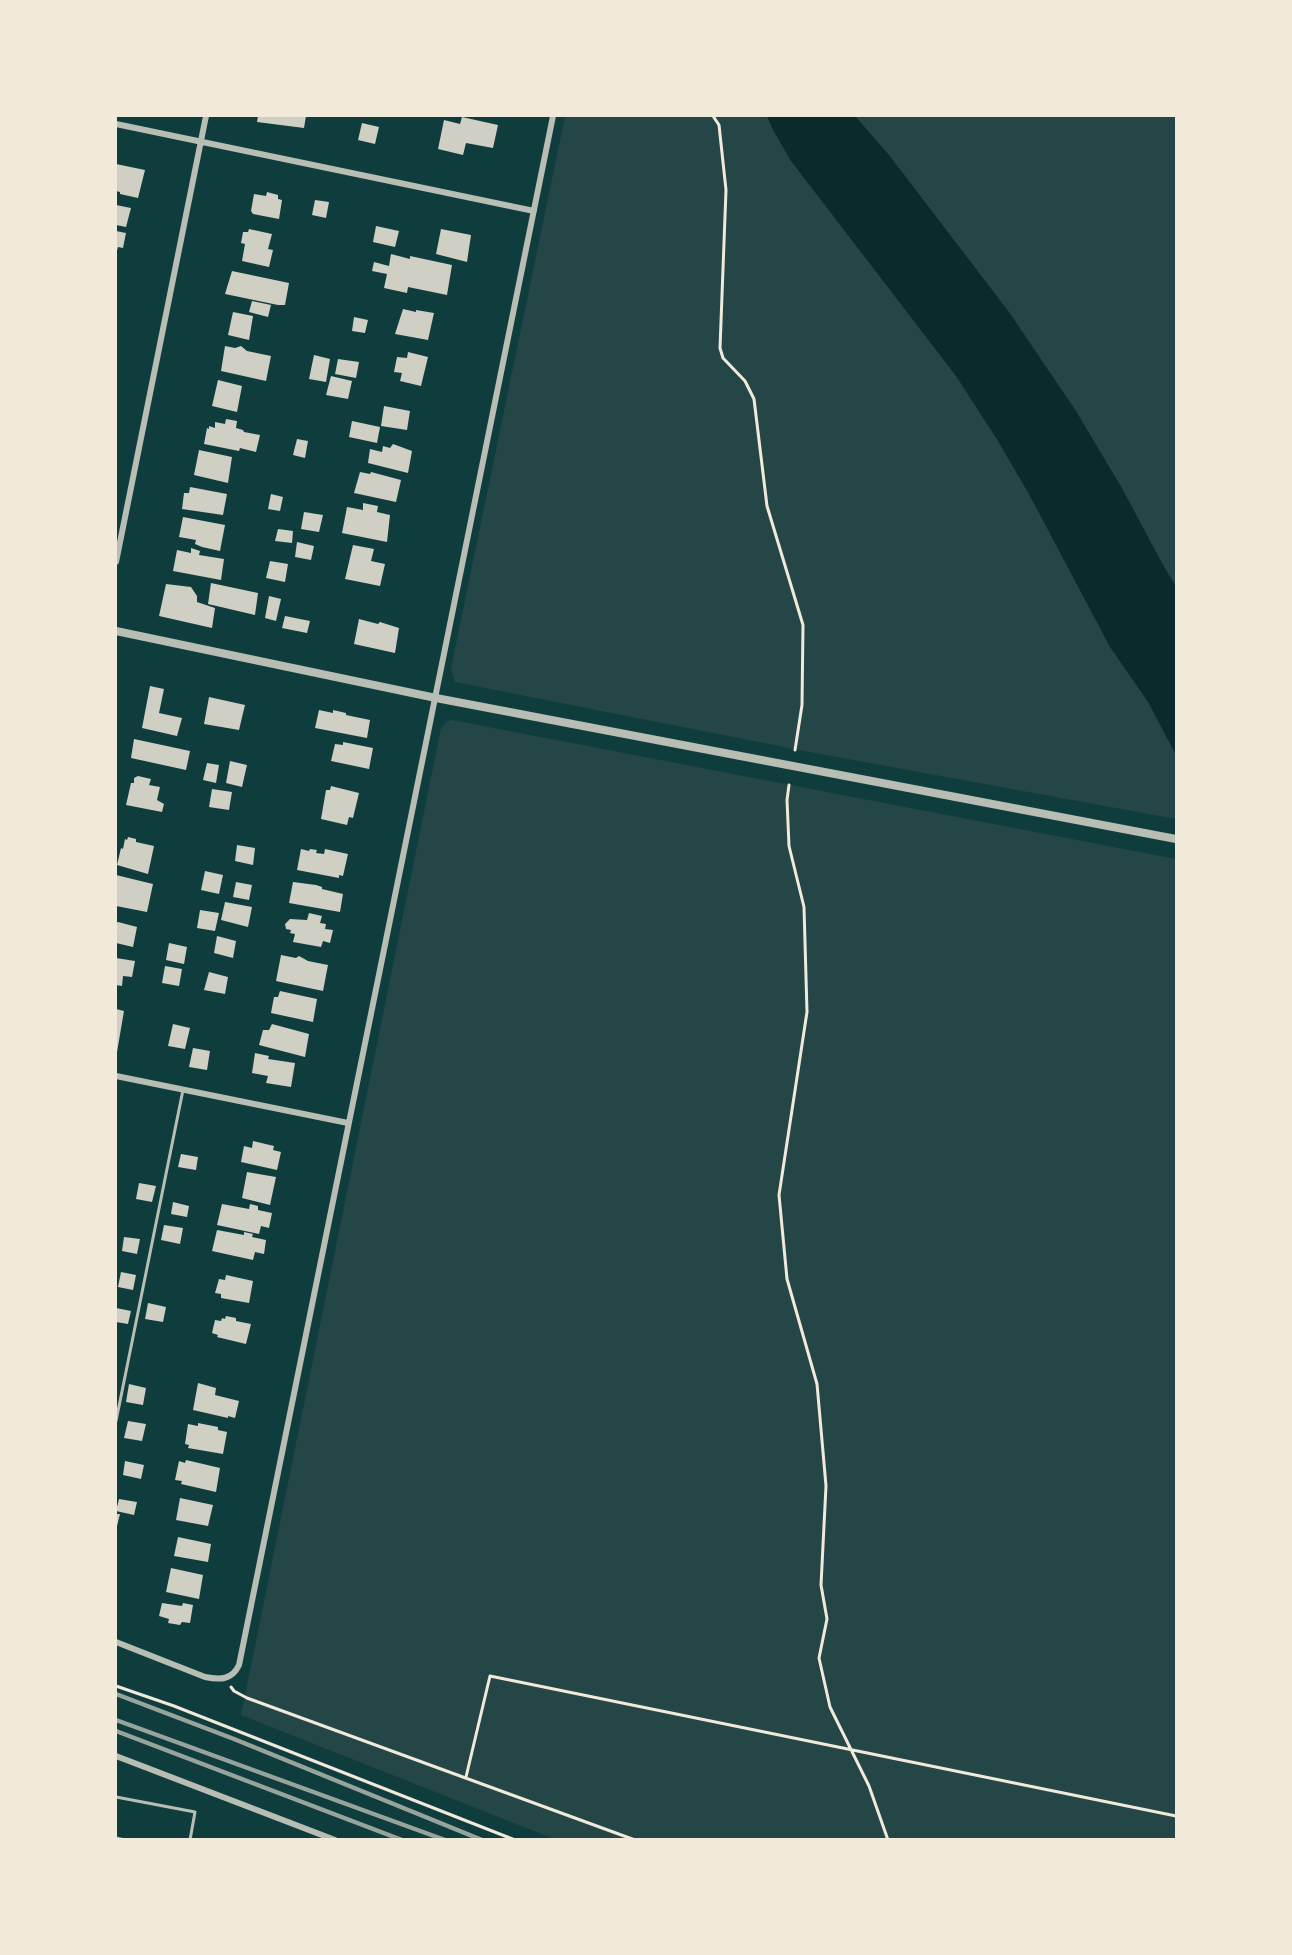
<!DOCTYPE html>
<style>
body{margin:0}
#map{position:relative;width:1292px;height:1955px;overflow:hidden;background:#0f3d3e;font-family:"Nunito Sans",sans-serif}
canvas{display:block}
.frame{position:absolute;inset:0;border:117px solid #f1e9da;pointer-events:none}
</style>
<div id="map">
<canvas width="1292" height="1955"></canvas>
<div class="frame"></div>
</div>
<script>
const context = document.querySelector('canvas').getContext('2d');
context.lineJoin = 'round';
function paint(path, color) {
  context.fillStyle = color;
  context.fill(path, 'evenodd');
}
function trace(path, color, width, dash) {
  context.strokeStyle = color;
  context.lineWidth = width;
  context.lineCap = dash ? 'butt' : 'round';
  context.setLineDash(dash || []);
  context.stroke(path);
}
paint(new Path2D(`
 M 565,116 L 1176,116 L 1176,819 L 804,751 L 455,682 L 451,668 Z
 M 452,720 L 1176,859 L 1176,1839 L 554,1839 L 241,1715 L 441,728 L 446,722 Z`), '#244646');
paint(new Path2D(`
 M 767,116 L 855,116 L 889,155 L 1009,312 L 1076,411 L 1123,490 L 1163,565 L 1176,586 L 1176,755 L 1148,702 L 1110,647 L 1030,496 L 998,441 L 956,376 L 791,161 L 773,130 Z`), '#0a2a2b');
paint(new Path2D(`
 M 258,116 L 306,116 L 304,128 L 257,122 Z
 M 462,117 L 498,125 L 493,148 L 466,143 L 463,155 L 438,149 L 444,120 L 460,124 Z
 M 362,123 L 379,127 L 375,144 L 358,140 Z
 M 116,164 L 145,170 L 138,198 L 120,194 L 120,192 L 116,191 Z
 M 267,192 L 278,195 L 278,199 L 282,200 L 279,219 L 253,214 L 251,211 L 254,194 L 266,196 Z
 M 315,200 L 329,202 L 326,218 L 312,215 Z
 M 116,205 L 131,208 L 126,227 L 116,225 Z
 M 376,226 L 399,231 L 395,247 L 373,242 Z
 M 249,229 L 272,234 L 268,249 L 273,250 L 269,267 L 242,261 L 245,244 L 241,243 L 243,232 L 248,232 Z
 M 441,229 L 471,235 L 467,262 L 436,254 Z
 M 116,231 L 126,233 L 123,248 L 118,247 L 116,254 Z
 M 391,254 L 410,259 L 410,256 L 452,265 L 447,295 L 408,287 L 407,293 L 384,288 L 387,274 L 372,271 L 374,262 L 389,266 Z
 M 232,271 L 289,283 L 285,305 L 278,305 L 225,294 Z
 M 252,301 L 271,305 L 268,317 L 249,312 Z
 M 403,309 L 416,312 L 416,310 L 434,313 L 428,340 L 395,334 Z
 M 233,312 L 253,316 L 249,340 L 228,335 Z
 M 354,317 L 368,320 L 365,333 L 352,331 Z
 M 225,346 L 235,348 L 241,346 L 247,351 L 271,356 L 266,381 L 221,371 Z
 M 408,352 L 428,357 L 421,386 L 400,381 L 402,373 L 394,372 L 397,357 L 407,358 Z
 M 314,355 L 330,359 L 326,382 L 309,379 Z
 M 338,359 L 359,362 L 356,378 L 335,374 Z
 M 331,376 L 352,381 L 348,399 L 326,395 Z
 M 218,380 L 242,386 L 237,412 L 212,406 Z
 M 384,406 L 410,411 L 407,430 L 381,426 Z
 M 226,419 L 237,421 L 236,428 L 243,430 L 244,432 L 260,435 L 256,452 L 240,448 L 239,451 L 204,444 L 207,428 L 209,429 L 209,426 L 215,428 L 215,422 L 225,424 Z
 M 352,421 L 380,427 L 377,443 L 349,437 Z
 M 297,439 L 308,441 L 305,458 L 293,455 Z
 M 393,444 L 412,451 L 408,473 L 368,463 L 370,449 L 382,452 L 383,446 L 390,448 Z
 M 199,450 L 232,457 L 228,483 L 194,475 Z
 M 360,472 L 370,474 L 371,472 L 401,480 L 396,502 L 354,493 Z
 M 190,487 L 227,494 L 223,515 L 182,509 L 184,493 L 189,493 Z
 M 271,494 L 283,497 L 280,511 L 268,509 Z
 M 363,503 L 378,506 L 377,512 L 390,515 L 387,542 L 342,533 L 347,507 L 363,510 Z
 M 304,512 L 323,515 L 319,532 L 301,529 Z
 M 183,517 L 225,525 L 220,551 L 202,547 L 195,544 L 196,540 L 179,537 Z
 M 278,529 L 293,531 L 292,543 L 275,541 Z
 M 297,542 L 314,546 L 311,560 L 295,557 Z
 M 353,545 L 374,549 L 371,561 L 385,564 L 380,586 L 345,579 Z
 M 191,548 L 200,551 L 199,555 L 224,559 L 221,580 L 173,571 L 177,550 L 191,553 Z
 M 270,561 L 288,564 L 285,582 L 266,578 Z
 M 211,583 L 258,593 L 255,615 L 208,604 Z
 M 166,584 L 191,587 L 197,596 L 197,602 L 215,608 L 212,628 L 159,616 Z
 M 269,596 L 281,599 L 276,621 L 265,618 Z
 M 285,616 L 310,621 L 307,633 L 282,628 Z
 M 359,619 L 378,624 L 380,622 L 399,628 L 395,653 L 354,644 Z
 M 150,686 L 164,689 L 159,713 L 182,718 L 177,736 L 142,728 Z
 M 209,697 L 245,705 L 239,730 L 204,724 Z
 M 319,710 L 333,713 L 333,710 L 346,713 L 346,715 L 370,720 L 367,738 L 315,728 Z
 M 134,739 L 190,751 L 186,770 L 131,758 Z
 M 343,742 L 373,748 L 369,769 L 331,761 L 335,744 L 343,745 Z
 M 230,761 L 247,765 L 242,787 L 226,783 Z
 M 207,763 L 219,765 L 216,783 L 203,780 Z
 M 138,776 L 151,779 L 149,785 L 160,787 L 157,800 L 164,804 L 162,812 L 126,805 L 131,783 L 134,783 L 134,778 Z
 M 331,786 L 359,793 L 353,818 L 349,817 L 347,825 L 321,819 L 326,790 L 330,790 Z
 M 212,789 L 232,792 L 229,810 L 209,807 Z
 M 128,837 L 136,839 L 136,842 L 154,846 L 148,874 L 117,865 L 121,848 L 123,849 L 125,839 L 127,840 Z
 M 237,845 L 255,848 L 253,865 L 235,861 Z
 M 301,849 L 309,851 L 310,849 L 317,850 L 316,853 L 324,854 L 325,849 L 348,854 L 343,876 L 339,875 L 339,878 L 297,870 Z
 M 205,871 L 223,875 L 219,894 L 201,890 Z
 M 116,875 L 153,884 L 147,912 L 116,906 Z
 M 236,882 L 252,885 L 249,900 L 233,897 Z
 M 293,882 L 316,885 L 322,887 L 322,889 L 343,894 L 340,912 L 289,903 Z
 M 225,902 L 252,907 L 248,927 L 221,920 Z
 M 200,910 L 219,913 L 215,931 L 197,928 Z
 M 309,913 L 322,916 L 320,923 L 326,924 L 325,929 L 333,930 L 330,943 L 323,941 L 321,947 L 293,942 L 295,934 L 290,933 L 291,930 L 286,929 L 285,924 L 290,919 L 307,920 Z
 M 118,922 L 137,927 L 133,947 L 116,943 L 116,923 Z
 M 217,936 L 236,941 L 233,958 L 214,953 Z
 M 169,943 L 187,947 L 184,964 L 166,960 Z
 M 281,955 L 296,958 L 299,956 L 308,961 L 328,965 L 323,991 L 276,981 Z
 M 116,958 L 135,961 L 132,977 L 123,976 L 122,986 L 116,985 Z
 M 165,966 L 182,969 L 179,986 L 162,983 Z
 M 209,972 L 228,977 L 225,994 L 204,990 Z
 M 280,991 L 317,999 L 313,1022 L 271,1013 L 274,997 L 278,997 Z
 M 116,1009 L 124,1011 L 117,1052 L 116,1052 Z
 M 173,1024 L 190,1028 L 185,1049 L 168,1046 Z
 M 272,1024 L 309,1034 L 305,1057 L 259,1045 L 263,1030 L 269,1030 Z
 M 193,1048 L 210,1051 L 207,1070 L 189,1067 Z
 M 255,1053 L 269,1056 L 268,1059 L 295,1063 L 291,1087 L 266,1083 L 268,1076 L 252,1073 Z
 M 253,1141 L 274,1146 L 273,1150 L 281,1152 L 277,1170 L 241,1162 L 244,1146 L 252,1148 Z
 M 181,1154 L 198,1157 L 196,1170 L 178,1167 Z
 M 247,1172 L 276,1177 L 270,1205 L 242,1198 Z
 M 139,1183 L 156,1186 L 152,1202 L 136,1199 Z
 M 173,1202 L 189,1206 L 187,1217 L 171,1214 Z
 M 222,1204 L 249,1209 L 250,1204 L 258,1206 L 258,1210 L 272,1213 L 269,1228 L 261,1226 L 259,1234 L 217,1225 Z
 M 164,1225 L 183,1228 L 180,1244 L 161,1240 Z
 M 217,1230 L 244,1235 L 244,1232 L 253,1234 L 252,1237 L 266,1240 L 264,1254 L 255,1252 L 253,1260 L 212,1251 Z
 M 124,1237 L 140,1239 L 137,1254 L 122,1251 Z
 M 121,1272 L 136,1275 L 133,1290 L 118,1287 Z
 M 226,1275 L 253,1281 L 249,1303 L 221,1298 L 221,1294 L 215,1293 L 219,1279 L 225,1280 Z
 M 148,1303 L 166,1307 L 163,1322 L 145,1319 Z
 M 116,1308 L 131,1311 L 128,1324 L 116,1322 Z
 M 226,1316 L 236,1318 L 236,1321 L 251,1324 L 246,1344 L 217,1337 L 218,1335 L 212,1333 L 215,1320 L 221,1321 L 222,1318 L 225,1319 Z
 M 198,1383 L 216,1388 L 215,1395 L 239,1401 L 235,1418 L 228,1416 L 228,1418 L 193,1410 Z
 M 129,1384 L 146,1388 L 143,1405 L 126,1402 Z
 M 128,1421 L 146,1424 L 142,1441 L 124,1438 Z
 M 198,1423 L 218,1427 L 218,1430 L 227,1432 L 223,1454 L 188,1448 L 189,1445 L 185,1444 L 188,1424 L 198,1426 Z
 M 186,1460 L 220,1468 L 216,1492 L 181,1484 L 182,1481 L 175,1480 L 179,1461 L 185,1463 Z
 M 125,1461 L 144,1465 L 141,1479 L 123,1475 Z
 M 180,1498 L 213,1505 L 208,1526 L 176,1520 Z
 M 119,1499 L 137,1502 L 134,1515 L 116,1511 Z
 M 116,1514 L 120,1514 L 116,1530 Z
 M 178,1537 L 211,1544 L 208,1562 L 174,1556 Z
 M 171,1568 L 203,1575 L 199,1599 L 166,1592 Z
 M 162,1603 L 182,1606 L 183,1603 L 193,1605 L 190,1623 L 182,1622 L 180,1625 L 168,1623 L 169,1619 L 159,1616 Z`), '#cfcfc3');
trace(new Path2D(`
 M 713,116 L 719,125 L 726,190 L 720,348 L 723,358 L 745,381 L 754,399 L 767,506 L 803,625 L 802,705 L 795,750
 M 789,785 L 787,800 L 789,846 L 804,907 L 807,1012 L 779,1195 L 787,1279 L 817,1384 L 826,1486 L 821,1585 L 827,1619 L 819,1658 L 830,1707 L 869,1786 L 888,1840
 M 116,1686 L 174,1706 L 515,1840
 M 231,1687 L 234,1691 L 247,1698 L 635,1840
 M 466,1777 L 490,1676 L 1176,1816`), '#f1e9da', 3);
trace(new Path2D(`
 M 116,1421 L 183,1090
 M 116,1797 L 195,1812 L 190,1840
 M 116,1838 L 125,1840`), '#b8beb3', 3);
trace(new Path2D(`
 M 116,124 L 534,211
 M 116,562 L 206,116
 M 116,1076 L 348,1123
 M 116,1642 L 205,1677 C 220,1680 232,1680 239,1665 L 553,116
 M 116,1756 L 335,1840`), '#b8beb3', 6);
trace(new Path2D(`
 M 116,631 L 436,698 L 1176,839`), '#b8beb3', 8);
trace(new Path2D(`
 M 116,1694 L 234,1739 L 482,1840
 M 116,1720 L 445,1840
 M 116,1731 L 402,1840`), '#97a49c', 4.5);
</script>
